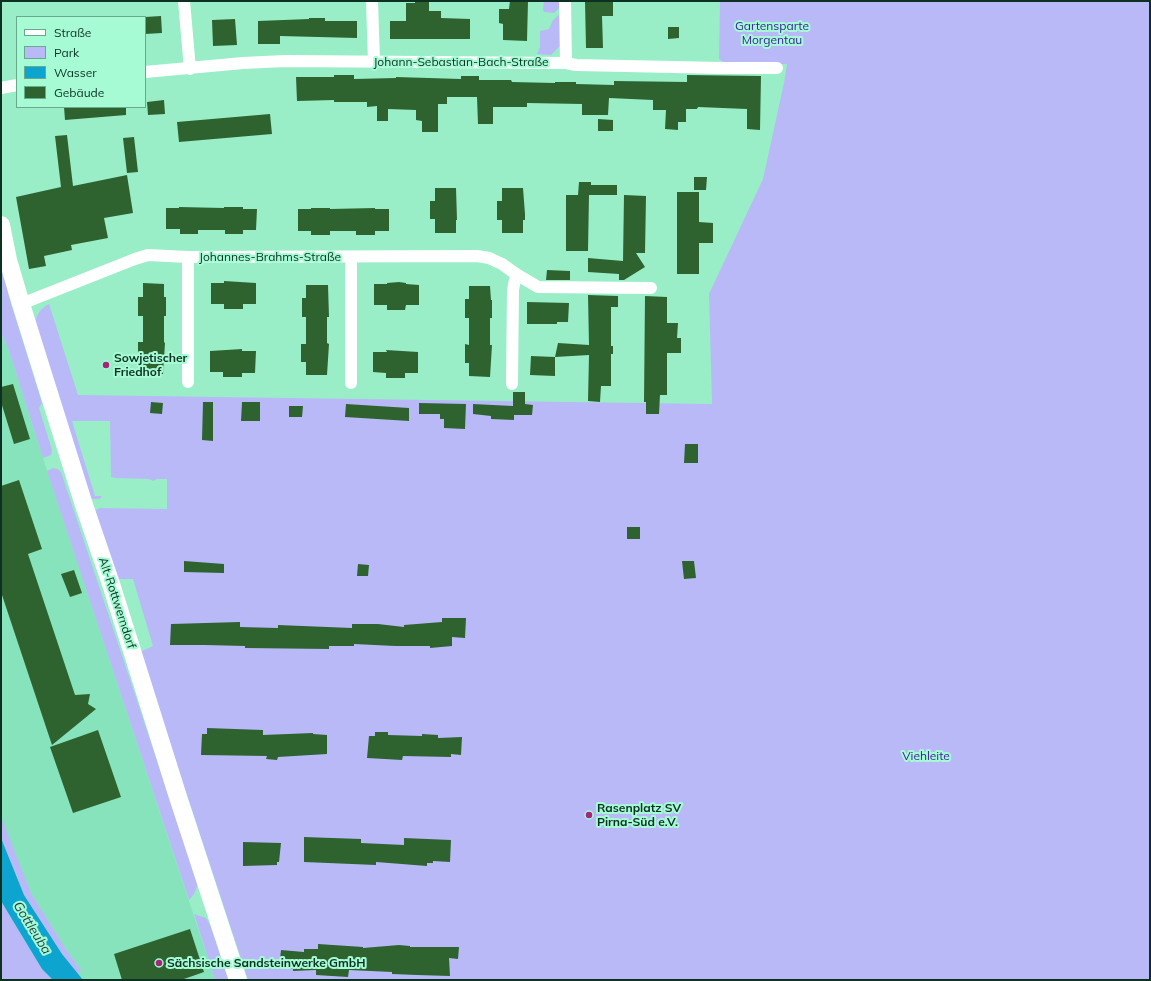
<!DOCTYPE html>
<meta charset="utf-8">
<style>
body{margin:0}
#map{position:relative;width:1151px;height:981px;overflow:hidden;background:#99eec8;font-family:Mulish,sans-serif}
canvas{display:block}
.frame{position:absolute;inset:0;border:2px solid #0c3123;pointer-events:none}
.legend{position:absolute;left:16px;top:16px;width:130px;height:92px;box-sizing:border-box;background:#a6fbd5;border:1px solid #68aa8e;margin:0;padding:5px 7px;list-style:none;font-size:12px;color:#0c3123}
.legend li{display:flex;align-items:center;gap:8px;height:20px}
.legend b{width:20px;border:1px solid #68aa8e}
</style>
<div id="map">
<canvas width="1151" height="981"></canvas>
<div class="frame"></div>
<ul class="legend">
<li><b style="height:5px;background:#fff"></b>Straße</li>
<li><b style="height:11px;background:#b9b9f8"></b>Park</li>
<li><b style="height:11px;background:#0da5cf"></b>Wasser</li>
<li><b style="height:11px;background:#2e6330"></b>Gebäude</li>
</ul>
</div>
<script>
const context = document.querySelector('canvas').getContext('2d');
context.lineJoin = 'round';
function paint(path, color) {
  context.fillStyle = color;
  context.fill(path, 'evenodd');
}
function trace(path, color, width, dash) {
  context.strokeStyle = color;
  context.lineWidth = width;
  context.lineCap = dash ? 'butt' : 'round';
  context.setLineDash(dash || []);
  context.stroke(path);
}
function write(font, color, halo, rows, align = 'center') {
  context.font = font + ' Mulish,sans-serif';
  context.lineWidth = 4;
  context.setLineDash([]);
  context.textBaseline = 'middle';
  context.strokeStyle = halo;
  context.fillStyle = color;
  for (const [text, x, y, turn = 0] of rows) {
    context.save();
    context.translate(x, y);
    context.rotate((+turn || 0) * Math.PI / 180);
    context.textAlign = isNaN(turn) ? turn : align;
    if (halo) context.strokeText(text, 0, 0);
    context.fillText(text, 0, 0);
    context.restore();
  }
}
paint(new Path2D(`
 M 1,333 L 9,351 L 43,458 L 215,980 L 83,980 L 78,976 L 81,970 L 66,949 L 31,893 L 5,828 L 1,816 Z`), '#86e3bb');
paint(new Path2D(`
 M 544,1 L 562,1 L 561,6 L 554,13 L 544,12 L 543,10 Z
 M 720,1 L 1150,1 L 1150,980 L 248,980 L 140,652 L 153,646 L 133,579 L 117,579 L 93,512 L 100,508 L 167,509 L 167,479 L 157,479 L 153,481 L 149,479 L 115,478 L 111,477 L 110,421 L 72,421 L 95,496 L 102,496 L 100,499 L 92,499 L 88,496 L 35,322 C 37,314 41,308 49,304 L 78,395 L 712,404 L 709,294 L 763,179 L 784,83 L 787,64 L 728,65 L 719,59 Z
 M 561,13 L 560,46 L 551,55 L 537,54 L 540,47 L 540,31 L 549,29 L 553,20 Z
 M 1,259 L 9,297 L 42,403 L 39,408 L 52,450 L 51,455 L 43,458 L 9,351 L 1,333 Z
 M 53,468 L 58,469 L 61,472 L 198,884 L 194,894 L 189,900 L 47,471 Z
 M 1,816 L 31,893 L 66,949 L 81,970 L 78,976 L 62,954 L 24,895 L 1,838 Z
 M 1,901 L 42,969 L 53,980 L 1,980 Z
 M 194,914 L 206,918 L 210,925 L 229,980 L 215,980 Z`), '#b9b9f8');
paint(new Path2D(`
 M 1,838 L 24,895 L 62,954 L 83,980 L 53,980 L 42,969 L 1,901 Z`), '#0da5cf');
paint(new Path2D(`
 M 415,1 L 429,2 L 429,11 L 441,11 L 441,18 L 470,19 L 470,39 L 390,39 L 390,21 L 406,21 L 406,3 L 415,3 Z
 M 510,1 L 528,1 L 527,41 L 503,40 L 503,24 L 499,23 L 499,9 L 509,9 Z
 M 585,1 L 613,1 L 613,16 L 602,16 L 603,48 L 586,48 Z
 M 161,16 L 162,33 L 145,34 L 145,17 Z
 M 309,18 L 325,18 L 325,21 L 357,21 L 357,38 L 280,36 L 280,44 L 258,44 L 258,21 L 309,19 Z
 M 235,19 L 237,45 L 213,46 L 212,20 Z
 M 668,27 L 679,27 L 679,38 L 668,39 Z
 M 334,75 L 354,75 L 354,79 L 396,78 L 396,77 L 461,79 L 461,76 L 479,76 L 479,80 L 511,80 L 512,82 L 555,83 L 555,82 L 576,82 L 576,84 L 614,85 L 614,81 L 687,82 L 687,75 L 761,76 L 760,130 L 747,129 L 747,109 L 698,107 L 697,109 L 686,109 L 686,122 L 678,122 L 678,130 L 665,129 L 666,110 L 653,110 L 653,100 L 609,98 L 608,115 L 582,115 L 582,104 L 527,103 L 527,107 L 493,107 L 493,124 L 478,124 L 477,97 L 447,97 L 447,104 L 438,104 L 438,132 L 422,132 L 422,121 L 416,120 L 416,110 L 388,109 L 388,121 L 377,121 L 377,106 L 367,107 L 367,102 L 334,102 L 334,100 L 297,101 L 296,77 L 334,77 Z
 M 164,100 L 165,114 L 148,115 L 147,102 Z
 M 64,107 L 126,107 L 126,115 L 65,120 Z
 M 270,114 L 272,134 L 179,142 L 177,122 Z
 M 598,119 L 613,120 L 613,131 L 598,131 Z
 M 67,135 L 73,186 L 127,175 L 133,213 L 104,218 L 108,238 L 71,245 L 72,250 L 44,256 L 46,266 L 29,269 L 16,197 L 61,187 L 55,136 Z
 M 134,137 L 138,172 L 127,173 L 123,138 Z
 M 694,177 L 707,177 L 706,190 L 694,190 Z
 M 579,182 L 591,182 L 591,185 L 617,185 L 617,195 L 578,195 Z
 M 435,188 L 456,188 L 457,220 L 456,220 L 456,233 L 435,233 L 435,219 L 430,219 L 430,201 L 435,201 Z
 M 502,188 L 523,188 L 525,214 L 525,220 L 523,220 L 523,233 L 502,233 L 502,220 L 497,220 L 497,201 L 502,201 Z
 M 677,192 L 699,192 L 699,222 L 713,223 L 713,243 L 699,243 L 699,274 L 677,274 Z
 M 566,195 L 589,195 L 588,251 L 566,251 Z
 M 624,195 L 646,196 L 645,253 L 636,253 L 645,267 L 624,280 L 619,280 L 619,274 L 588,272 L 588,258 L 623,261 Z
 M 179,207 L 224,208 L 224,207 L 243,207 L 243,209 L 257,209 L 256,230 L 243,230 L 243,234 L 225,234 L 225,230 L 198,230 L 198,234 L 180,234 L 180,229 L 166,229 L 166,208 L 179,208 Z
 M 311,208 L 330,208 L 330,209 L 375,208 L 375,209 L 389,209 L 389,231 L 375,231 L 375,235 L 356,235 L 356,231 L 330,231 L 330,235 L 311,235 L 311,231 L 298,231 L 298,209 L 311,209 Z
 M 547,270 L 570,271 L 570,280 L 546,280 Z
 M 224,281 L 256,283 L 256,304 L 243,304 L 243,309 L 224,309 L 224,304 L 211,304 L 211,283 L 224,283 Z
 M 399,282 L 406,283 L 406,284 L 419,285 L 419,305 L 406,305 L 405,310 L 387,310 L 387,305 L 374,305 L 374,284 L 387,284 L 387,283 Z
 M 143,283 L 164,284 L 164,297 L 166,297 L 166,316 L 164,316 L 164,342 L 165,343 L 163,374 L 142,374 L 142,361 L 138,361 L 138,342 L 143,342 L 143,316 L 138,316 L 138,297 L 143,297 Z
 M 306,285 L 328,285 L 329,317 L 327,317 L 327,343 L 329,344 L 327,375 L 306,375 L 306,362 L 301,362 L 301,344 L 306,344 L 306,317 L 302,317 L 302,298 L 306,298 Z
 M 469,286 L 490,286 L 491,300 L 492,300 L 492,318 L 490,318 L 490,345 L 492,345 L 490,377 L 469,376 L 469,363 L 465,363 L 465,344 L 469,345 L 469,318 L 465,318 L 465,299 L 469,299 Z
 M 588,295 L 618,296 L 618,307 L 611,307 L 611,346 L 613,346 L 613,354 L 611,354 L 611,386 L 601,386 L 600,402 L 588,401 L 589,355 L 555,357 L 558,343 L 589,345 Z
 M 645,296 L 667,297 L 667,323 L 678,323 L 677,338 L 681,338 L 681,353 L 667,353 L 667,395 L 660,395 L 659,414 L 646,414 L 646,402 L 644,402 Z
 M 527,302 L 569,303 L 568,322 L 557,322 L 557,324 L 527,324 Z
 M 242,349 L 242,351 L 256,351 L 255,373 L 242,373 L 242,377 L 223,377 L 223,372 L 210,372 L 210,351 Z
 M 386,350 L 418,352 L 418,373 L 405,373 L 405,378 L 386,378 L 386,373 L 373,372 L 373,352 L 387,352 Z
 M 531,356 L 555,357 L 555,376 L 530,375 Z
 M 13,384 L 30,439 L 14,444 L 1,402 L 1,387 Z
 M 513,392 L 525,392 L 525,404 L 533,405 L 532,415 L 514,415 L 514,420 L 491,419 L 491,416 L 473,414 L 473,404 L 513,406 Z
 M 151,402 L 163,403 L 162,414 L 150,413 Z
 M 203,402 L 213,402 L 213,441 L 202,440 Z
 M 242,402 L 260,402 L 260,421 L 241,421 Z
 M 419,403 L 466,404 L 465,429 L 444,428 L 444,419 L 440,419 L 440,414 L 419,414 Z
 M 346,404 L 409,408 L 409,421 L 345,417 Z
 M 289,406 L 303,406 L 302,417 L 289,417 Z
 M 685,444 L 698,444 L 698,463 L 684,463 Z
 M 19,480 L 42,549 L 28,554 L 75,695 L 90,694 L 88,704 L 96,709 L 52,745 L 1,592 L 1,486 Z
 M 627,527 L 640,527 L 640,539 L 627,539 Z
 M 184,561 L 224,564 L 224,573 L 184,572 Z
 M 682,561 L 694,561 L 696,578 L 684,579 Z
 M 358,564 L 369,565 L 368,576 L 357,576 Z
 M 74,570 L 82,593 L 70,597 L 61,574 Z
 M 442,618 L 466,618 L 465,638 L 452,637 L 452,646 L 430,648 L 430,646 L 395,646 L 354,644 L 354,646 L 329,646 L 329,649 L 245,648 L 245,646 L 205,645 L 170,645 L 171,624 L 240,622 L 240,627 L 278,628 L 278,625 L 352,628 L 352,624 L 378,624 L 404,627 L 404,625 L 442,622 Z
 M 207,728 L 263,730 L 263,735 L 313,733 L 313,734 L 327,735 L 327,754 L 278,757 L 277,760 L 266,759 L 267,756 L 201,755 L 202,734 L 207,734 Z
 M 98,730 L 121,797 L 73,813 L 50,747 Z
 M 375,732 L 388,732 L 388,735 L 422,736 L 422,734 L 438,735 L 438,738 L 462,737 L 461,755 L 451,754 L 451,757 L 403,756 L 402,760 L 367,758 L 369,736 L 375,736 Z
 M 304,837 L 361,839 L 361,843 L 404,845 L 404,838 L 451,840 L 450,862 L 433,861 L 433,863 L 427,863 L 427,866 L 376,862 L 376,865 L 304,862 Z
 M 243,842 L 281,843 L 279,862 L 277,862 L 277,865 L 243,866 Z
 M 190,929 L 204,972 L 181,980 L 122,980 L 114,954 Z
 M 318,944 L 363,947 L 363,948 L 399,945 L 410,946 L 410,947 L 459,947 L 458,959 L 449,958 L 450,976 L 417,975 L 392,974 L 392,972 L 349,970 L 348,977 L 316,975 L 316,970 L 293,971 L 293,969 L 279,968 L 281,950 L 304,952 L 304,949 L 318,949 Z`), '#2e6330');
trace(new Path2D(`
 M 184,1 L 190,69
 M 372,1 L 374,61
 M 565,1 L 566,63
 M 145,72 L 243,63 L 285,61 L 566,63 L 576,65 L 722,68 L 777,68
 M 1,88 L 17,85
 M 21,304 L 135,259 L 148,255 L 188,257 L 477,256 L 489,258 L 502,264 L 516,274 L 538,287 L 651,288
 M 188,382 L 188,257
 M 351,383 L 351,257
 M 512,384 L 513,290 L 516,274`), '#fff', 12);
trace(new Path2D(`
 M 1,225 L 8,260 L 21,304 L 84,505 L 111,584 L 178,797 L 238,980`), '#fff', 18);
for (const [x, y, r, color] of [
 [106,365,4,"#a3267a"],
 [589,815,4,"#a3267a"],
 [159,963,4,"#a3267a"]
]) {
  const dot = new Path2D();
  dot.arc(x, y, r, 0, 2 * Math.PI);
  context.fillStyle = color;
  context.fill(dot);
  trace(dot, '#a6fbd5', 1.5);
}
write('12px', '#3f209e', '#a6fbd5', [
 ["Gartensparte",772,26],
 ["Morgentau",772,40],
 ["Viehleite",926,756]
]);
write('12px', '#0c3123', '#a6fbd5', [
 ["Johann-Sebastian-Bach-Straße",461,62],
 ["Johannes-Brahms-Straße",270,257],
 ["Alt-Rottwerndorf",117,603,72]
]);
write('bold 12px', '#0c3123', '#a6fbd5', [
 ["Sowjetischer",114,358],
 ["Friedhof",114,372],
 ["Rasenplatz SV",597,808],
 ["Pirna-Süd e.V.",597,822],
 ["Sächsische Sandsteinwerke GmbH",167,963]
], 'left');
write('italic 13px', '#223d47', '#a6fbd5', [
 ["Gottleuba",32,928,58]
]);
</script>
